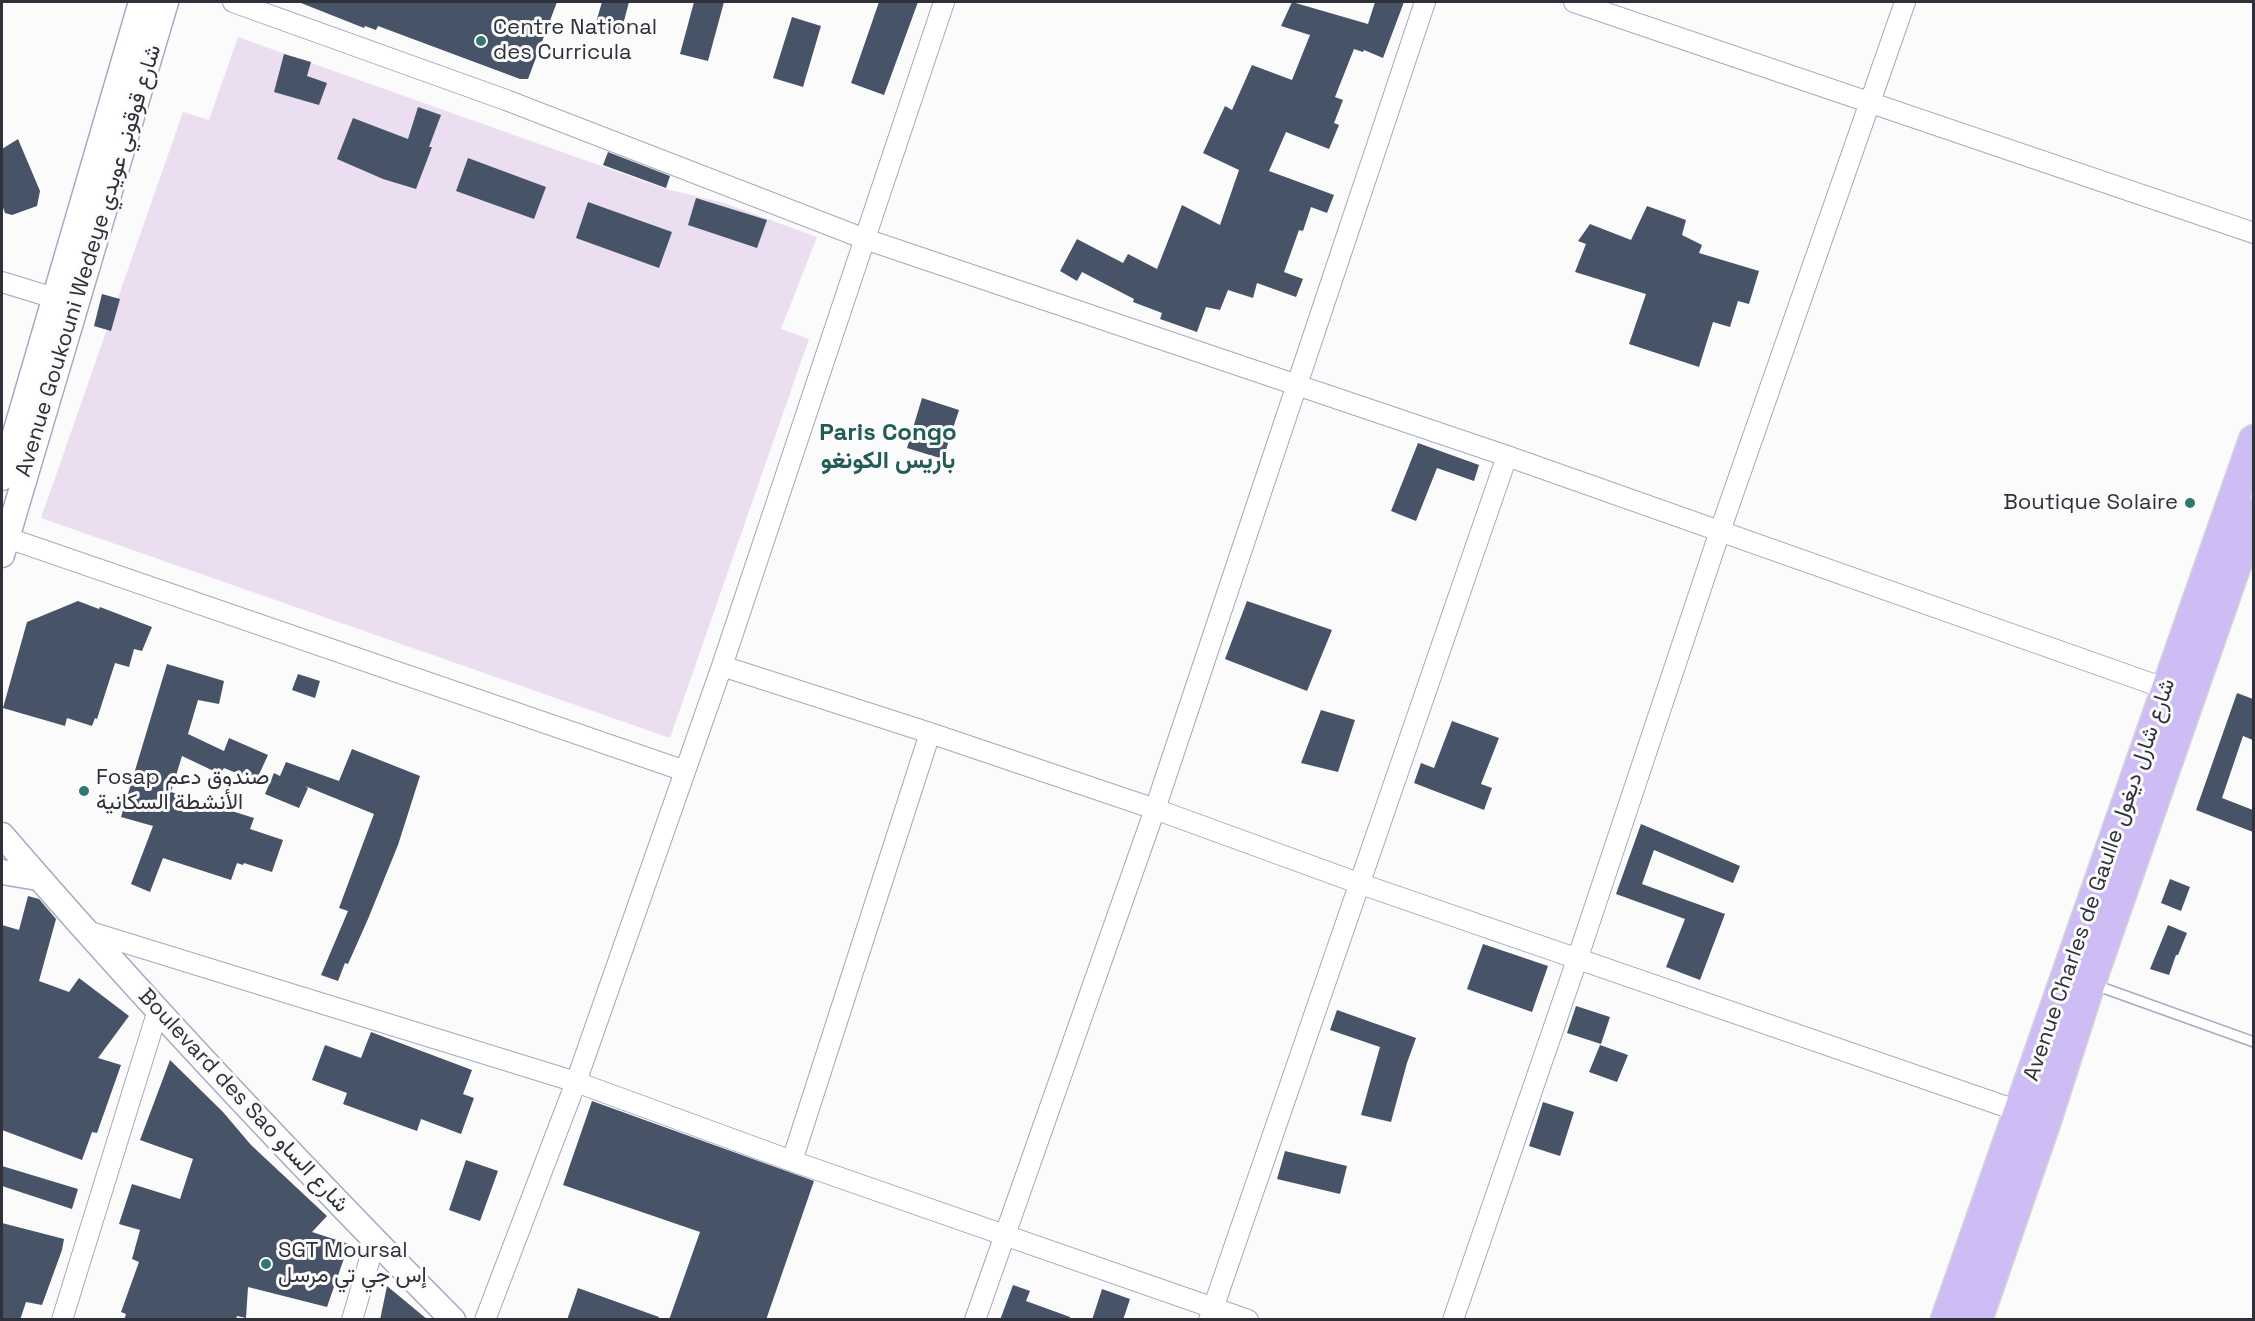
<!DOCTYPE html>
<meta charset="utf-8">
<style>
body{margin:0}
#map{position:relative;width:2255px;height:1321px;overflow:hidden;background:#fbfbfb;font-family:"Space Grotesk",sans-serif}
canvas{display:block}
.frame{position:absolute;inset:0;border:3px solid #2f303a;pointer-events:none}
</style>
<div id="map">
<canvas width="2255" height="1321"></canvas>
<div class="frame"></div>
</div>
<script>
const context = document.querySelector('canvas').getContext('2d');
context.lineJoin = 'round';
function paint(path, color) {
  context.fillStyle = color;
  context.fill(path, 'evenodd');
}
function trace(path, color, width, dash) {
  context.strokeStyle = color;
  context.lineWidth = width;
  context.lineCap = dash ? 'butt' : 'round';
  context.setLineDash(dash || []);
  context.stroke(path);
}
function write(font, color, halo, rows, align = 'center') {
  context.font = font + ' "Space Grotesk",Vazirmatn,sans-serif';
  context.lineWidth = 6;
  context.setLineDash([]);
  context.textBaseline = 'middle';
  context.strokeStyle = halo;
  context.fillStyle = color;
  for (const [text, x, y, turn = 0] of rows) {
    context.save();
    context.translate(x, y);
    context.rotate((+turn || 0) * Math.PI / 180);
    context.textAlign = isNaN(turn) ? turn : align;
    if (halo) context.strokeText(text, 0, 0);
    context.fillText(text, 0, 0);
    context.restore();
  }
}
paint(new Path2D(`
 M 238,37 L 666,189 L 724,203 L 817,237 L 781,329 L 809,339 L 670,738 L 41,518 L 183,112 L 209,120 Z`), '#ebdef0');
paint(new Path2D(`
 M 301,2 L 557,2 L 528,79 L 520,79 L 378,26 L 376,30 L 365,26 L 364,28 L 301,3 Z
 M 602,2 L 629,2 L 620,36 L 594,29 Z
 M 694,2 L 724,2 L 708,61 L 680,54 Z
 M 879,2 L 918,2 L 884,95 L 851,83 Z
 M 1292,2 L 1368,24 L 1375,2 L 1404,2 L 1383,58 L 1364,50 L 1363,52 L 1354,49 L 1335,97 L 1343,100 L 1334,123 L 1339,125 L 1329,149 L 1286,132 L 1269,171 L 1334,195 L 1327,213 L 1311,207 L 1303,231 L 1299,230 L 1284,272 L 1303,279 L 1296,297 L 1257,283 L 1253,298 L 1228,290 L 1220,310 L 1206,307 L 1197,332 L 1160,319 L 1162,313 L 1133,302 L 1134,299 L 1082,272 L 1077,281 L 1060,271 L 1077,239 L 1123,263 L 1128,254 L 1157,269 L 1182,205 L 1220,225 L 1239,170 L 1203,153 L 1225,106 L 1232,110 L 1252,65 L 1292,80 L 1310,35 L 1281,26 Z
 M 792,17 L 821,26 L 803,87 L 773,78 Z
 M 284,54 L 311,62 L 307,76 L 327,83 L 319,105 L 274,92 Z
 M 418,107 L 441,115 L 429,147 L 432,147 L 416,189 L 383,179 L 337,159 L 353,118 L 408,139 Z
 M 18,139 L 40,191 L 37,206 L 12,215 L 5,213 L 2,205 L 2,149 Z
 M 608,152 L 670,176 L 666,188 L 603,165 Z
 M 468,158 L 546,187 L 534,219 L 456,191 Z
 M 696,198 L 767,220 L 757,248 L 688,225 Z
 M 588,202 L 672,232 L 659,268 L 576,238 Z
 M 1647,206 L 1686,220 L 1682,235 L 1702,245 L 1699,253 L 1759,271 L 1749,304 L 1738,301 L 1730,327 L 1713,322 L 1699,367 L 1629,344 L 1646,294 L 1575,272 L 1586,244 L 1578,241 L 1590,224 L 1631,240 Z
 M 102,294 L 120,299 L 111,331 L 94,326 Z
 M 922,398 L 959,410 L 943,459 L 907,448 Z
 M 1418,443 L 1479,465 L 1474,481 L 1437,468 L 1416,521 L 1391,511 Z
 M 78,601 L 99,609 L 100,607 L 152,627 L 142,651 L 134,649 L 129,667 L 115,663 L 97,719 L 95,718 L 92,726 L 67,718 L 65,726 L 3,708 L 27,622 Z
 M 1247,601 L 1332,630 L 1307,691 L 1225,659 Z
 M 167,664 L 224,681 L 219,704 L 198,700 L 188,734 L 224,751 L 229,738 L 268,755 L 256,781 L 224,768 L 220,774 L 182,756 L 171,792 L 254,818 L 250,829 L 283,840 L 272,872 L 244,863 L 243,865 L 237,863 L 231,880 L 163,858 L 150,892 L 131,884 L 153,826 L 121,817 Z
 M 298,674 L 320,681 L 315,698 L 292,690 Z
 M 2237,693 L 2253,699 L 2253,740 L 2243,736 L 2222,798 L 2253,810 L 2253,832 L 2196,810 Z
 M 1321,710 L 1355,720 L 1338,772 L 1301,763 Z
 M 1452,721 L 1499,738 L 1481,784 L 1492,788 L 1484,810 L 1414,783 L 1421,763 L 1434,768 Z
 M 352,749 L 420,776 L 398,845 L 368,919 L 348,964 L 345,963 L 338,981 L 321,975 L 348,911 L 339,908 L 374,814 L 305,786 L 308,788 L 299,808 L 265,794 L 274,773 L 280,776 L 286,762 L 339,781 Z
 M 1641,824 L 1740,866 L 1733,883 L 1654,850 L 1642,884 L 1725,914 L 1700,980 L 1666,967 L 1685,919 L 1616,894 Z
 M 2170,879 L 2190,887 L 2181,911 L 2161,903 Z
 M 28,896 L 39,899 L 56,919 L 39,981 L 69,992 L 79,978 L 129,1016 L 98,1058 L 121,1065 L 97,1133 L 92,1132 L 82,1160 L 2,1130 L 2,925 L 19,930 Z
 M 2168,925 L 2187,933 L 2178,955 L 2176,955 L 2169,975 L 2150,969 Z
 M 1483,944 L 1548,966 L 1532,1012 L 1467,989 Z
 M 1576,1006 L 1610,1017 L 1601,1044 L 1567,1033 Z
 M 1337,1010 L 1416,1038 L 1407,1063 L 1391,1122 L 1361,1115 L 1380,1047 L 1330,1030 Z
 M 371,1032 L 472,1070 L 463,1094 L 474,1098 L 461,1134 L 421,1119 L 417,1131 L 343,1104 L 347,1093 L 312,1080 L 325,1045 L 361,1058 Z
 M 1600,1045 L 1628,1055 L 1617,1082 L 1589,1072 Z
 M 170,1060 L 223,1112 L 251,1145 L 327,1216 L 312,1232 L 349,1244 L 327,1307 L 248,1287 L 246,1318 L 237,1316 L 236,1320 L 124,1320 L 126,1314 L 121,1312 L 139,1262 L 132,1259 L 140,1230 L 119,1224 L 132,1184 L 180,1199 L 193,1159 L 140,1140 Z
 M 592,1101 L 814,1181 L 766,1320 L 669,1320 L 700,1232 L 563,1185 Z
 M 1543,1102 L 1574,1112 L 1560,1156 L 1529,1146 Z
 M 1285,1151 L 1347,1166 L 1340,1194 L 1277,1179 Z
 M 466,1160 L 498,1171 L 480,1221 L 449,1210 Z
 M 2,1166 L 78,1189 L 72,1209 L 2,1186 Z
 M 2,1223 L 64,1239 L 62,1250 L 42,1305 L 26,1302 L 20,1320 L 2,1320 Z
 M 1013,1285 L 1030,1291 L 1026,1301 L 1070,1317 L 1070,1320 L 1000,1320 Z
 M 387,1286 L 428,1320 L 380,1320 Z
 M 578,1288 L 659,1317 L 658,1320 L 567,1320 Z
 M 1102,1289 L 1130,1299 L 1123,1320 L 1092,1320 Z`), '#475367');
const service = new Path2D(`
 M 2095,985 L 2254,1042`);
const minor = new Path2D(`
 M 233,2 L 506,100 L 865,239 L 1507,456 L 2167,689
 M 1574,2 L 2254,233
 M 2,282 L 54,298
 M 2,536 L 685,771
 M 722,666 L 930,733 L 1155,809 L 1358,883 L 2030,1115
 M 84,930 L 576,1082 L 792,1161 L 1248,1320
 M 792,1161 L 930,733
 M 62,1320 L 158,1010
 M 352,1320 L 375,1241
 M 485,1320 L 576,1082 L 722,666 L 944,2
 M 975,1320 L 1155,809 L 1425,2
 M 1209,1320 L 1507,456
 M 1453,1320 L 1578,957 L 1720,531 L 1905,2`);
const tertiary = new Path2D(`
 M 2,478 L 141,2
 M 2,555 L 166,2
 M 2,835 C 146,1002 298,1163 453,1320
 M 2,872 L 38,878`);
const primary = new Path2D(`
 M 1946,1320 L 2254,440
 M 1977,1320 L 2046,1120 L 2090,983 L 2254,513`);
trace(service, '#a5a9c2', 12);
trace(minor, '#a5a9c2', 22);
trace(tertiary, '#a5a9c2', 27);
trace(primary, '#d5d6d8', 33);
trace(service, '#fff', 9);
trace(minor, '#fff', 20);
trace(tertiary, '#fff', 24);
trace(primary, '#cebdf5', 30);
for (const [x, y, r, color] of [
 [481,41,6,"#317871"],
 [2190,503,6,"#317871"],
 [84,791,6,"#317871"],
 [266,1264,6,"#317871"]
]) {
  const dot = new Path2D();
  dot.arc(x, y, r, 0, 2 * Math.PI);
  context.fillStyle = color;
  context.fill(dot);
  trace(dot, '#fbfbfb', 2);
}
write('22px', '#2f303a', '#fbfbfb', [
 ["Centre National",493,28],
 ["des Curricula",493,53],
 ["Boutique Solaire",2178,503,"right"],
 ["Fosap صندوق دعم",96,778],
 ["الأنشطة السكانية",96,803],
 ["SGT Moursal",278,1251],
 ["إس جي تي مرسل",278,1276]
], 'left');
write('22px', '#2f303a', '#fbfbfb', [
 ["Avenue Goukouni Wedeye شارع قوقوني عويدي",89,261,-73],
 ["Avenue Charles de Gaulle شارع شارل ديغول",2100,880,-71],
 ["Boulevard des Sao شارع الساو",243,1101,47]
]);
write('bold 24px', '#235b55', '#fbfbfb', [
 ["Paris Congo",888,433],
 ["باريس الكونغو",888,461]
]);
</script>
